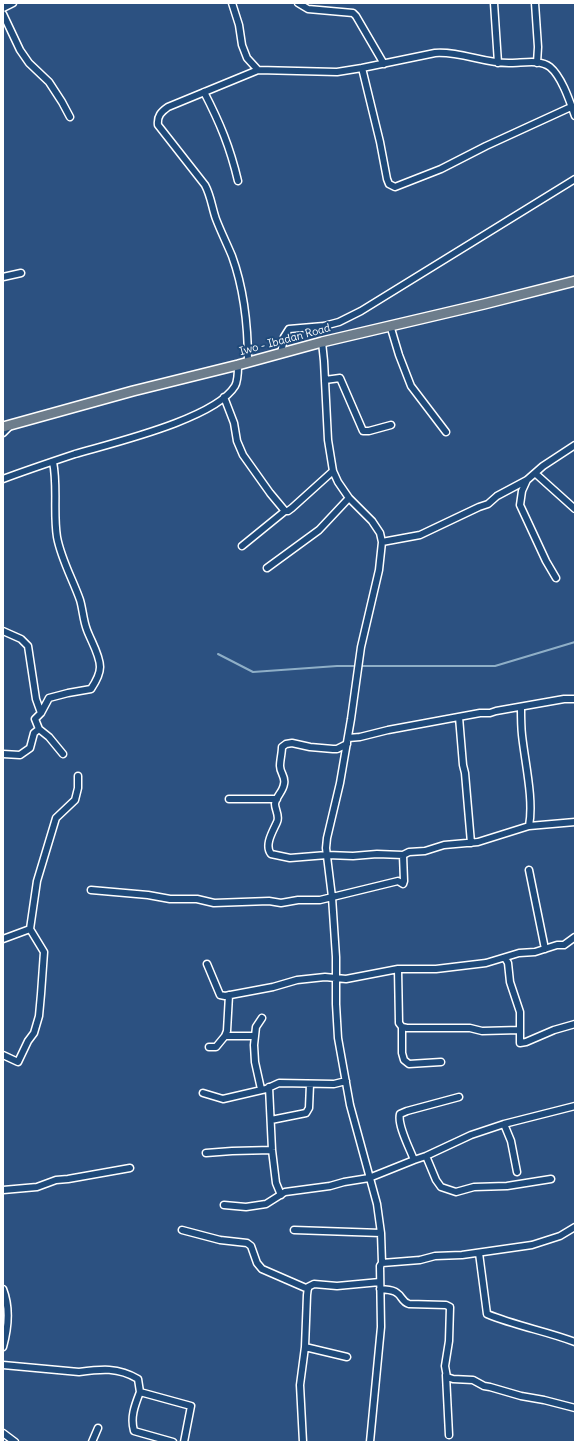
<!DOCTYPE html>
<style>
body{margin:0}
#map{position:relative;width:578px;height:1445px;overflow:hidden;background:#2c5181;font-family:Delius,sans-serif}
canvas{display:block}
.frame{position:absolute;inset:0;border:4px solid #fff;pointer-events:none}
</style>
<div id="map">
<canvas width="578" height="1445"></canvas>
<div class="frame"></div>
</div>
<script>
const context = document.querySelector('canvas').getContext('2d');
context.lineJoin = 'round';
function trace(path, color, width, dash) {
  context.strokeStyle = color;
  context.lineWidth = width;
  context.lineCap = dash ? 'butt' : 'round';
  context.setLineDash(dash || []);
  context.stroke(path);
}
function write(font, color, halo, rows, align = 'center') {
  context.font = font + ' Delius,sans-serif';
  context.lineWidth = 4;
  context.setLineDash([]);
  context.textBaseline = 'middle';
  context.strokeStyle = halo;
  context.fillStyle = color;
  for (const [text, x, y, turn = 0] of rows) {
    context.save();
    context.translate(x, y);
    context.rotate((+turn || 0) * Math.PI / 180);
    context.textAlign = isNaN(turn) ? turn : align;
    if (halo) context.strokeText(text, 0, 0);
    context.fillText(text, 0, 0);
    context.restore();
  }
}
trace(new Path2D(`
 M 218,654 L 253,672 L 337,666 L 495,666 L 575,642`), '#8fafc7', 2);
const minor = new Path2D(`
 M 232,3 L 239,25 L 242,45 L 247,58 L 258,70
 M 298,3 L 308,9 L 353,13 L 356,16 L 384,64
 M 494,3 L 498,63
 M 535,3 L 538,47 L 537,63
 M 3,8 L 13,3
 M 3,14 L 20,50 L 29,63 L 49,82 L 62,102 L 70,117
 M 362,68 L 380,142 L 387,179 L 389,184 L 395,187 L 441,169 L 486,146 L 571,107
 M 204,92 C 220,123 230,147 238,181
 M 3,277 L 21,273
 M 390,325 L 399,355 L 411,386 L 446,432
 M 322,342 L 324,361 L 328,440 L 333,471 L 338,482 L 349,498 L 372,521 L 380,533 L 382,542 L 379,570 L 361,647 L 351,719 L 340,783 L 327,838 L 326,848 L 332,897 L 336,957 L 336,1004 L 338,1038 L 350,1105 L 377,1204 L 381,1233 L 382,1263 L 380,1266 L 381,1327 L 370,1442
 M 281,354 L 284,337 L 289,329 L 324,326 L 339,322 L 361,311 L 575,179
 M 248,362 C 248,327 244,289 232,256 C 227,244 221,232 216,219 C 212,208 211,196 205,185 L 158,125 C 157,116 161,112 168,107 L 258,70 L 337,72 L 362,68 L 435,53 C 461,51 485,64 511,63 C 523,63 540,59 550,67 C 562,77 570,102 575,116
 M 325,380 L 340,378 L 363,431 L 369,431 L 391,425
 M 224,397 L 234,423 L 237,441 L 243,455 L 270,493 L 285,511 L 288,511 L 292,508 L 333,471
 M 3,433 L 11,425
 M 536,474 L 575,509
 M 3,479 C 27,470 51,462 75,454 C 112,443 215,419 235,386 C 238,381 238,371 238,365
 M 527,480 L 522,491 L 520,505 L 546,561 L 556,578
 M 382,542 L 420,535 L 479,507 L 488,504 L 497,496 L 527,480 L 543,466 L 575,445
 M 242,546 L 285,511
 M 267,568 L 319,530 L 349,498
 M 3,631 L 21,639 L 28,646 L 36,699 L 41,713
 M 521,707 C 521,716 521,726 522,735 C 525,763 534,800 529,826
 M 459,717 L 463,765 L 465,773 L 471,843
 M 39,729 L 49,737 L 63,754
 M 348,738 L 360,737 L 388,730 L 480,713 L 490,713 L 496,711 L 564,699 L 575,699
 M 347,744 L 337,749 L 333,749 L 310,747 L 292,743 L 286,744 L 282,747 C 282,753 280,760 280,766 C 280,773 286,777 284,784 C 283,792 276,796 275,804 C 275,810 280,816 277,822 C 273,831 264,845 271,854 L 290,858 L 327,855 L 353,856 L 377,854 L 403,855 L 409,852 L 425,851 L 444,845 L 478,842 L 529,826 L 575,822
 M 3,754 L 20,755 L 30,748 L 34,733 L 39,729 L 35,719 L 41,713 L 49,698 L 68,693 L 91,689 C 95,683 100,675 100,667 C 100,655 91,641 87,630 C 83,620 83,610 80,600 C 73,580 61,559 57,537 C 53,512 58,486 53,462
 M 229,799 L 277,799
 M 529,870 L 545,949
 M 91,890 L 148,895 L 170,899 L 197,899 L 214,903 L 269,901 L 281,903 L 298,900 L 320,900 L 398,881 L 403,884 L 404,881 L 403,855
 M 30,929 L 37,881 L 56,818 L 75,800 L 78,788 L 78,776
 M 3,939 L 30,929 L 44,952 L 41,994 L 39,1016 L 34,1033 L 28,1041 L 18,1062 L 3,1055
 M 505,958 L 508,963 L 510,982 L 520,1012 L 520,1043 L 526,1042 L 554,1030 L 575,1024
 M 207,964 L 220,995 L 225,996 L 273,987 L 297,980 L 325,977 L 346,979 L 398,969 L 436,969 L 486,963 L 519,953 L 535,952 L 557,945 L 564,945 L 575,937
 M 398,969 L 399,1023 L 402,1027 L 407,1028 L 470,1028 L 482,1031 L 520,1030
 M 402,1027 L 402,1053 L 404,1060 L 409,1064 L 441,1062
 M 225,1036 L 255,1036
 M 209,1047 L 216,1047 L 225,1036 L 227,1031 L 229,995
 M 269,1087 L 272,1150 L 276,1183 L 281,1195
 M 261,1089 L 255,1062 L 254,1045 L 256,1027 L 262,1018
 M 203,1093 L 223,1099 L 266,1089 L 279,1083 L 334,1084 L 346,1081
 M 271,1120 L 306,1113 L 309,1108 L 310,1084
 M 504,1124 L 511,1141 L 517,1172
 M 206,1153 L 232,1151 L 272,1150
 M 426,1156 L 436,1180 L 441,1187 L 456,1192 L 474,1187 L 507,1186 L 551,1179
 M 414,1160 C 410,1149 397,1125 400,1114 L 407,1111 L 459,1097
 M 3,1190 L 37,1187 L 56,1180 L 68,1179 L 130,1168
 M 224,1205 L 246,1207 L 266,1204 L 285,1192 L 330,1186 L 344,1182 L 369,1178 L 414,1160 L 426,1156 L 471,1135 L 504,1124 L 575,1106
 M 182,1230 L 220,1240 L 247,1243 L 251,1246 L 257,1263 L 262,1269 L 308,1289
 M 294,1230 L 381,1233
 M 479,1253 L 487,1314 C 516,1326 546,1331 575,1342
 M 382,1263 L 420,1260 L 435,1256 L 462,1255 L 532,1245 L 560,1236 L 575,1227
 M 3,1289 C 10,1307 8,1329 3,1347
 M 380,1289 C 386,1290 392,1289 397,1293 C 402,1296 402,1302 409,1304 L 446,1305 L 450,1307 L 449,1341 L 445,1366 L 447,1377 L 453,1379 L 473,1380 L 484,1386 L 490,1387 L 521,1396 L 544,1400 L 575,1408
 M 305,1347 L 347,1357
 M 3,1365 L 79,1372 C 101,1369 118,1367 138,1379 L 140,1392 L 191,1406 L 184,1442
 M 446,1375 L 449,1435
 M 140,1392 C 135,1405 130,1417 134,1431 L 173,1442
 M 3,1433 L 15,1442
 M 92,1442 L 98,1428
 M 303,1442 L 300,1385 L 305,1347 L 307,1295 L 308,1287 L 314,1284 L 337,1286 L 380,1282`);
const primary = new Path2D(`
 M 3,427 L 133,391 L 238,365 L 322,342 L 484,304 L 575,281`);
trace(minor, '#fff', 9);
trace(primary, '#fff', 12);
trace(minor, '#1f4a7a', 6);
trace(primary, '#6d7d8c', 9);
write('11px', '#fff', '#1f4a7a', [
 ["Iwo - Ibadan Road",285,340,-15]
]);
</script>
